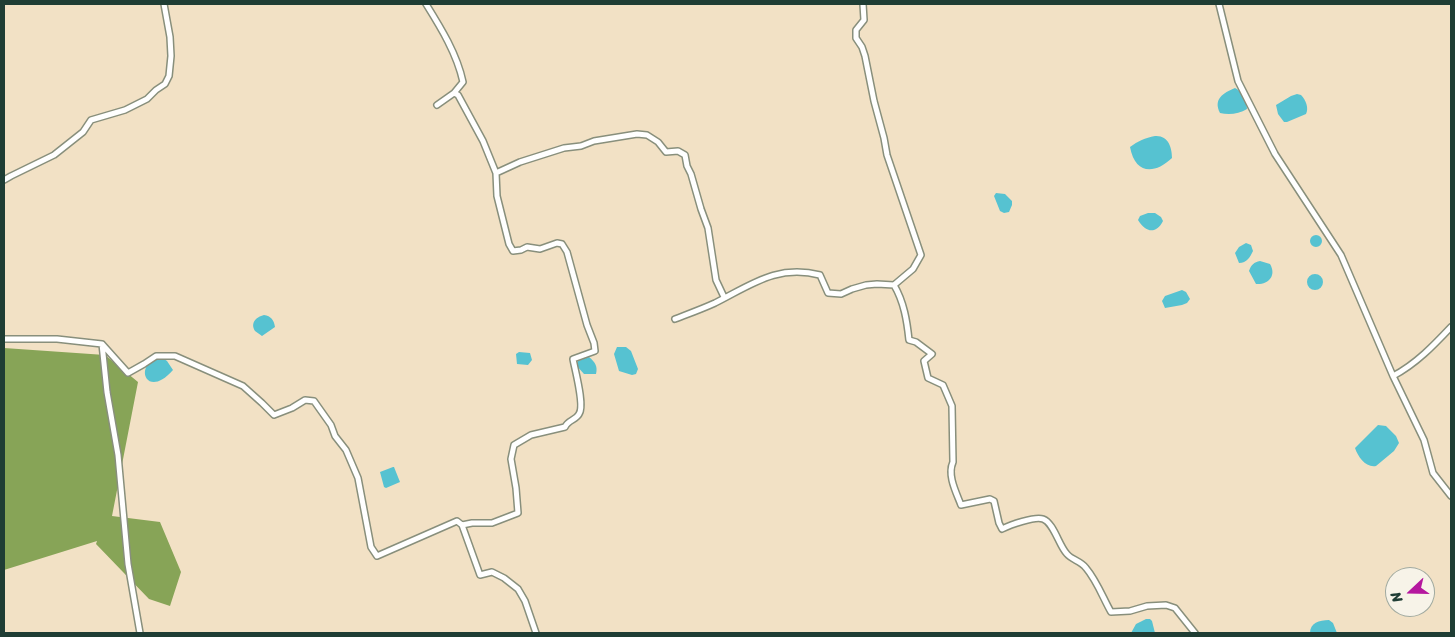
<!DOCTYPE html>
<style>
body{margin:0}
#map{position:relative;width:1455px;height:637px;overflow:hidden;background:#f2e1c5;font-family:Sriracha,sans-serif}
canvas{display:block}
.frame{position:absolute;inset:0;border:5px solid #1f3d34;pointer-events:none}
.north{position:absolute;left:1385px;top:567px;width:50px;height:50px;box-sizing:border-box;background:#f7f3e8;border:1px solid #a1aaa0;border-radius:50%;rotate:249deg;font-size:14px;font-weight:700;line-height:20px;text-align:center;color:#1f3d34}
.north::after{content:'';display:block;margin:auto;width:18px;height:22px;background:#b5179e;clip-path:polygon(50% 0,100% 100%,50% 72%,0 100%)}
</style>
<div id="map">
<canvas width="1455" height="637"></canvas>
<div class="frame"></div>
<div class="north">N</div>
</div>
<script>
const context = document.querySelector('canvas').getContext('2d');
context.lineJoin = 'round';
function paint(path, color) {
  context.fillStyle = color;
  context.fill(path, 'evenodd');
}
function trace(path, color, width, dash) {
  context.strokeStyle = color;
  context.lineWidth = width;
  context.lineCap = dash ? 'butt' : 'round';
  context.setLineDash(dash || []);
  context.stroke(path);
}
paint(new Path2D(`
 M 4,348 L 105,355 L 138,382 L 112,516 L 160,522 L 181,572 L 170,606 L 149,599 L 96,544 L 97,541 L 4,570 Z`), '#87a457');
paint(new Path2D(`
 M 1235,88 C 1242,91 1247,101 1247,109 C 1239,114 1229,115 1220,113 C 1213,99 1223,93 1235,88 Z
 M 1297,94 L 1301,95 C 1306,100 1309,108 1306,114 L 1287,122 L 1284,122 L 1278,114 L 1276,105 L 1291,96 Z
 M 1155,136 C 1168,135 1172,147 1172,158 C 1154,175 1135,174 1130,147 C 1138,141 1145,138 1155,136 Z
 M 996,193 L 1005,194 L 1012,201 L 1012,205 L 1009,212 L 1004,213 L 1000,211 L 994,196 Z
 M 1148,213 L 1155,213 L 1161,217 L 1163,221 C 1156,235 1145,232 1138,220 L 1140,216 Z
 M1310 241a6 6 0 1 1 12 0a6 6 0 1 1-12 0Z
 M 1246,243 L 1251,245 L 1253,251 C 1250,257 1247,263 1239,263 L 1235,253 L 1239,247 Z
 M 1260,261 L 1270,264 C 1277,276 1268,285 1256,284 L 1249,271 C 1251,265 1254,262 1260,261 Z
 M1307 282a8 8 0 1 1 16 0a8 8 0 1 1-16 0Z
 M 1182,290 L 1186,292 L 1190,299 L 1187,303 L 1182,305 L 1165,308 L 1162,301 L 1165,296 Z
 M 264,315 C 271,316 274,320 275,327 L 262,336 L 255,331 C 250,323 256,317 264,315 Z
 M 617,347 L 626,347 L 631,351 L 638,369 L 636,374 L 632,375 L 619,371 L 614,354 Z
 M 519,352 L 530,353 L 532,360 L 528,365 L 517,364 L 516,354 Z
 M 161,357 L 167,361 L 173,370 C 146,401 132,363 161,357 Z
 M 589,357 C 595,362 598,366 596,374 L 584,374 L 576,365 L 578,361 Z
 M 1378,425 L 1386,426 L 1396,436 L 1399,443 L 1394,451 L 1376,466 C 1366,468 1358,457 1355,448 Z
 M 393,467 L 394,467 L 400,482 L 386,488 L 384,487 L 380,472 Z
 M 1146,619 L 1150,619 L 1152,621 L 1155,633 L 1131,633 L 1136,624 Z
 M 1329,620 L 1333,623 L 1337,633 L 1310,633 C 1310,623 1319,620 1329,620 Z`), '#56c2d1');
const minor = new Path2D(`
 M 426,4 C 441,28 457,54 463,82 L 454,93
 M 863,4 L 864,20 L 856,30 L 856,38 L 862,47 L 865,56 L 874,101 L 884,138 L 887,155 L 921,255 L 913,269 L 894,285
 M 1219,4 L 1238,81 L 1275,154 L 1341,255 L 1393,376 L 1424,440 L 1433,473 L 1451,496
 M 437,105 L 454,93 L 458,95 L 483,141 L 496,173 L 497,196 L 509,244 L 513,251 L 521,250 L 527,247 L 540,249 L 557,243 L 562,244 L 567,252 L 587,325 L 594,343 L 595,351 L 573,359 C 575,370 585,406 579,414 C 576,420 568,420 565,427 L 531,435 L 514,445 L 511,459 L 516,488 L 518,513 L 492,523 L 472,523 L 462,525
 M 496,173 L 520,162 L 564,148 L 581,146 L 594,141 L 637,134 L 647,135 L 658,142 L 666,152 L 678,151 L 685,155 L 687,166 L 691,174 L 701,209 L 708,228 L 716,280 L 724,297
 M 4,180 L 11,176 L 54,155 L 83,132 L 91,120 L 125,110 L 147,99 L 156,90 L 165,84 L 169,76 L 171,56 L 170,37 L 164,4
 M 675,319 C 688,314 702,309 715,303 C 751,285 777,264 820,275 L 828,293 L 841,294 L 852,289 L 866,285 L 877,284 L 894,285 C 904,302 907,321 909,340 L 916,342 L 932,354 L 924,361 L 928,378 L 943,385 L 952,406 L 953,462 C 947,475 956,492 961,505 L 990,499 L 994,501 L 999,523 L 1002,529 C 1010,525 1035,516 1043,519 C 1054,523 1059,546 1067,554 C 1072,560 1081,561 1086,568 C 1097,581 1103,598 1111,612 L 1130,611 L 1147,606 L 1166,605 L 1175,608 L 1195,633
 M 4,339 L 57,339 L 102,344 L 128,373 L 144,364 L 156,356 L 175,356 L 243,386 L 262,403 L 274,415 L 292,408 L 305,400 L 314,401 L 331,425 L 335,436 L 346,450 L 358,478 L 371,547 L 377,556 L 457,521 L 462,525 L 480,575 L 492,572 L 504,578 L 518,589 L 525,601 L 536,633
 M 102,344 L 107,392 L 118,455 L 128,564 L 140,633
 M 1393,376 C 1416,364 1434,345 1451,327`);
trace(minor, '#888f7c', 8);
trace(minor, '#fff', 5);
</script>
